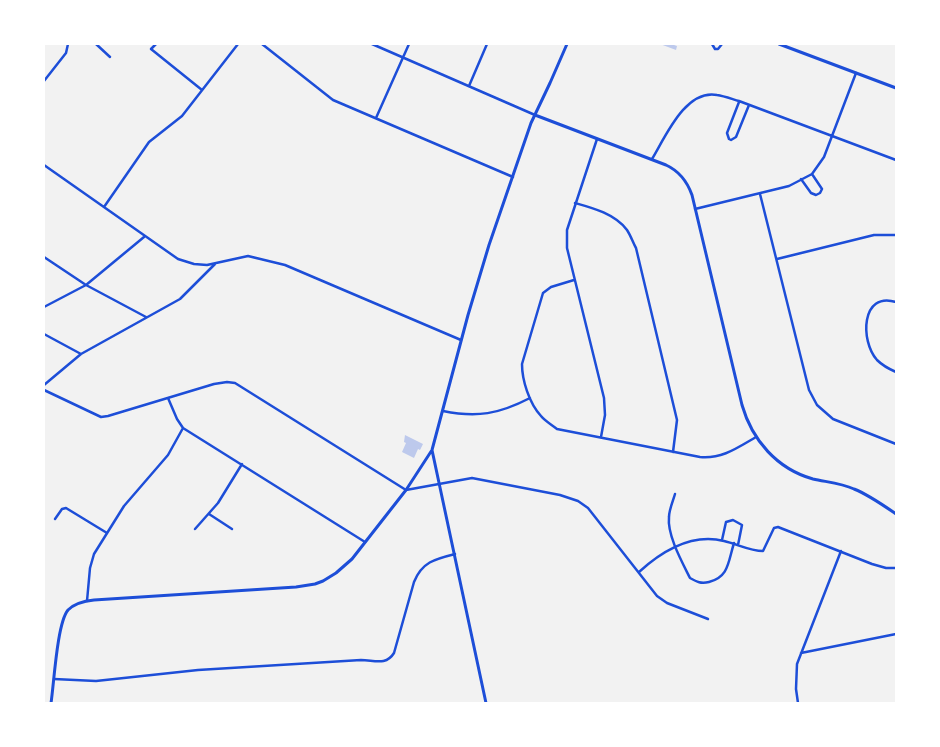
<!DOCTYPE html>
<style>
body{margin:0}
#map{position:relative;width:940px;height:747px;overflow:hidden;background:#f2f2f2;font-family:Literata,serif}
canvas{display:block}
.frame{position:absolute;inset:0;border:45px solid #fff;pointer-events:none}
</style>
<div id="map">
<canvas width="940" height="747"></canvas>
<div class="frame"></div>
</div>
<script>
const context = document.querySelector('canvas').getContext('2d');
context.lineJoin = 'round';
function paint(path, color) {
  context.fillStyle = color;
  context.fill(path, 'evenodd');
}
function trace(path, color, width, dash) {
  context.strokeStyle = color;
  context.lineWidth = width;
  context.lineCap = dash ? 'butt' : 'round';
  context.setLineDash(dash || []);
  context.stroke(path);
}
paint(new Path2D(`
 M 660,44 L 671,44 L 677,46 L 676,50 Z
 M 405,435 L 423,444 L 420,450 L 418,449 L 414,458 L 402,452 L 406,443 L 404,442 Z`), '#bdc9ec');
trace(new Path2D(`
 M 96,44 L 110,57
 M 156,44 L 151,49 L 202,90
 M 262,44 L 333,100 L 513,177
 M 372,44 L 535,115
 M 712,44 L 715,49 L 718,49 L 722,44
 M 44,81 L 66,53 L 68,44
 M 469,86 L 487,44
 M 739,102 L 727,133 L 729,139 L 731,140 L 736,137 L 749,105
 M 376,118 L 409,44
 M 597,139 L 567,230 L 567,248 L 604,398 L 605,415 L 601,437
 M 652,159 C 665,138 685,89 717,95 C 724,96 732,99 739,101 L 896,160
 M 44,165 L 178,259 L 194,264 L 207,265 L 248,256 L 285,265 L 461,340
 M 801,179 L 811,193 L 816,195 L 820,193 L 822,189 L 812,174
 M 760,194 L 809,390 L 817,405 L 833,419 L 896,444
 M 575,203 C 593,208 615,214 627,230 C 631,236 633,243 636,248 L 677,420 L 673,452
 M 104,207 L 149,142 L 182,116 L 238,44
 M 695,209 L 789,186 L 812,174 L 824,157 L 856,73
 M 44,257 L 86,285 L 146,317
 M 777,259 L 874,235 L 896,235
 M 574,280 L 551,287 L 543,293 L 522,364 C 522,380 529,403 541,416 C 545,421 552,425 557,429 L 700,457 C 722,459 737,448 756,437
 M 896,302 C 861,291 860,341 877,360 C 882,365 889,369 896,372
 M 44,307 L 86,285 L 144,237
 M 44,334 L 81,354
 M 44,385 L 81,354 L 180,299 L 215,264
 M 44,390 L 101,417 L 108,416 L 214,384 L 227,382 L 235,383 L 406,490 L 472,478 L 560,495 L 578,501 L 588,508 L 657,596 L 667,603 L 708,619
 M 168,398 L 177,419 L 183,428 L 365,542
 M 443,411 C 477,418 499,414 530,398
 M 675,494 C 673,501 669,510 669,517 C 667,535 682,562 690,578 C 697,582 701,584 709,582 C 729,577 728,562 734,543
 M 209,514 L 232,529
 M 55,519 L 62,509 L 66,508 L 107,533
 M 195,529 L 218,503 L 242,464
 M 722,540 L 726,522 L 733,520 L 742,525 L 738,545
 M 639,572 C 662,551 692,533 724,541 C 737,544 750,551 763,551 L 774,528 L 778,527 L 872,564 L 886,568 L 896,568
 M 87,601 L 90,568 L 94,554 L 124,506 L 168,455 L 183,428
 M 801,653 L 896,634
 M 54,679 L 96,681 L 198,670 L 361,660 C 374,660 386,666 394,653 L 414,582 C 422,562 435,559 455,554
 M 798,703 L 796,689 L 797,664 L 841,551`), '#1d4ed8', 2.5);
trace(new Path2D(`
 M 535,115 L 666,165 C 679,171 687,181 692,195 L 742,405 C 752,440 777,469 813,479 C 826,482 841,483 854,489 C 869,495 883,505 896,514
 M 432,450 L 486,703
 M 51,703 C 54,684 57,623 68,610 C 75,603 84,601 94,600 L 296,587 L 315,584 L 323,581 L 336,573 L 352,559 L 406,490 L 432,450 L 468,315 L 489,245 L 531,123 L 550,83 L 567,44`), '#1d4ed8', 3);
trace(new Path2D(`
 M 779,44 L 896,88`), '#1d4ed8', 3);
</script>
